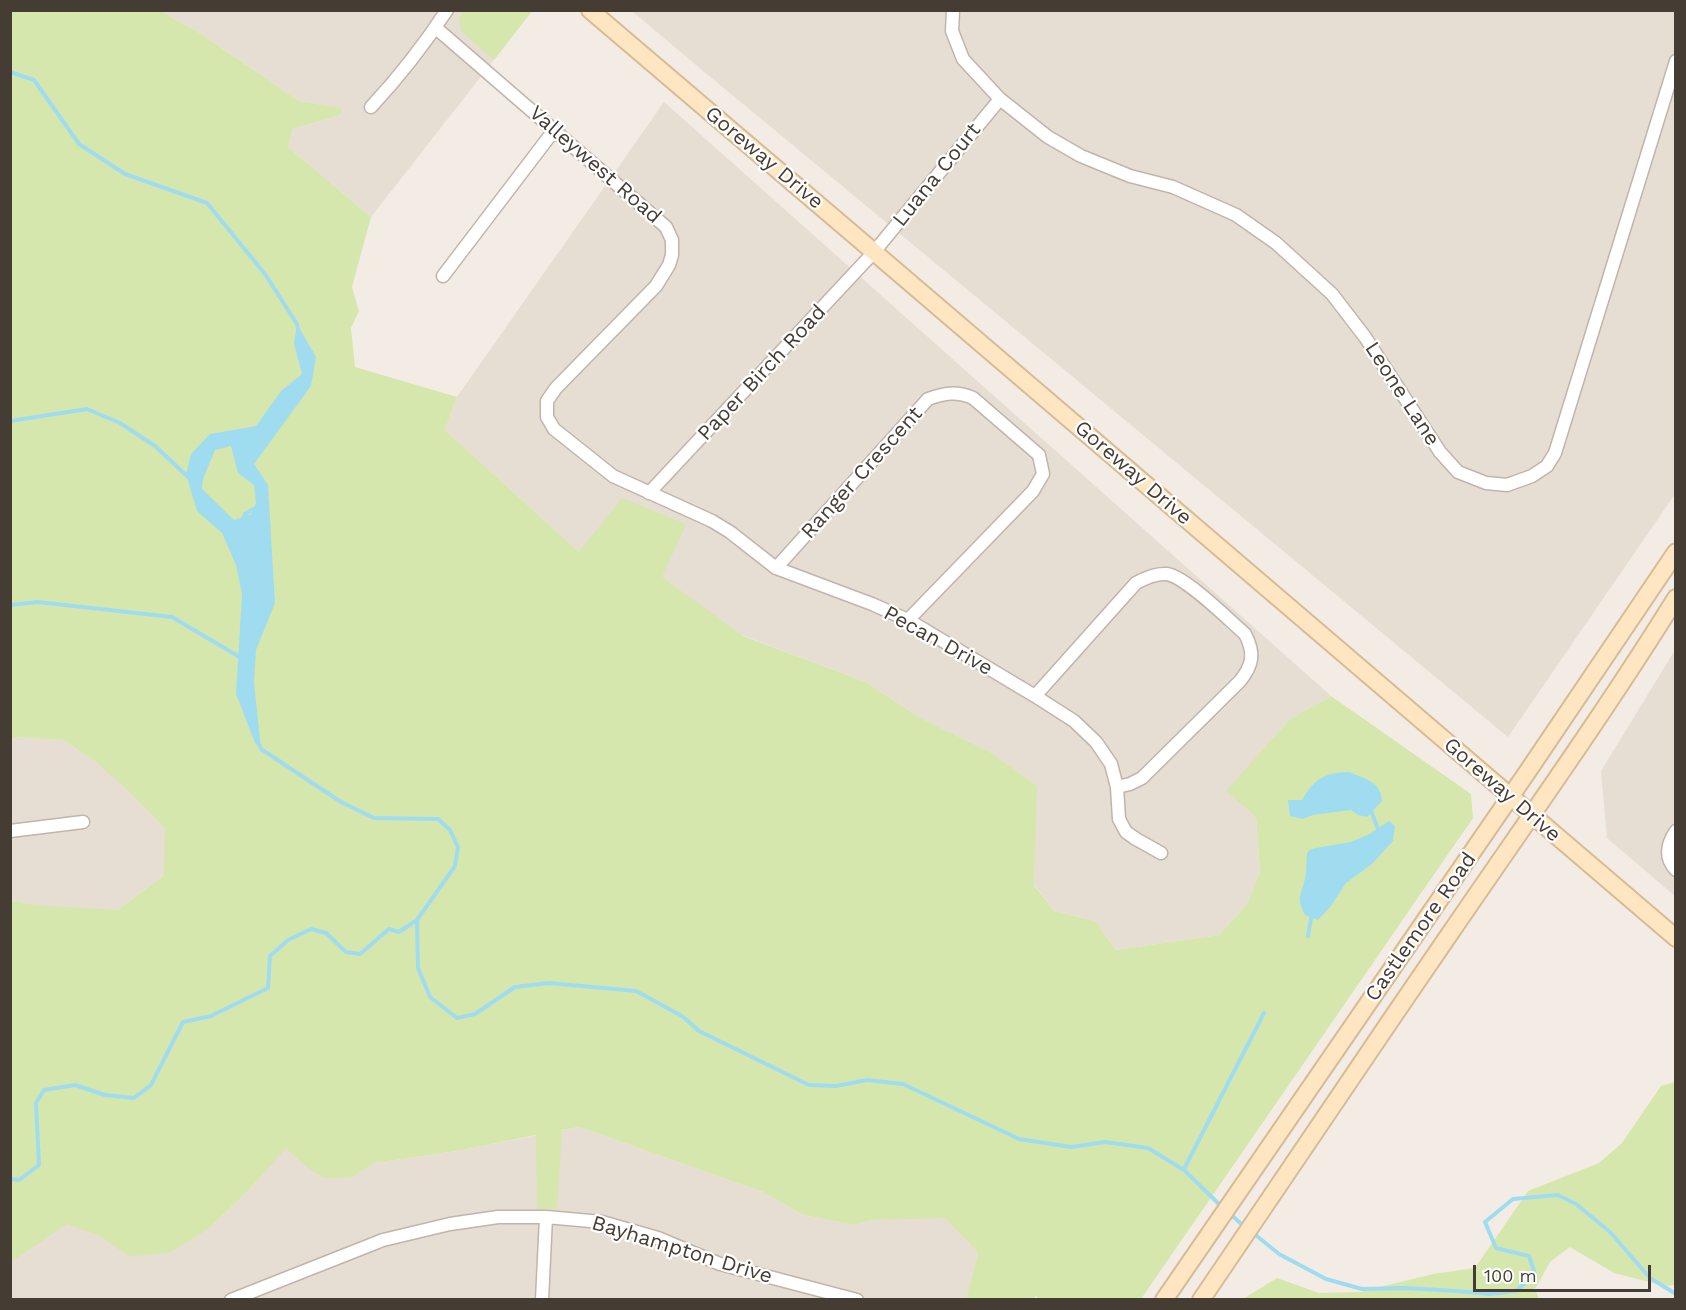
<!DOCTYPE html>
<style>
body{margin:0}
#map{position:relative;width:1686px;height:1310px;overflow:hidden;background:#f2ece5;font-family:"Work Sans",sans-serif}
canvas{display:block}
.frame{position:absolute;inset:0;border:12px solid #453c34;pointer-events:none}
.scale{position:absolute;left:1473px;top:1265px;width:178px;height:27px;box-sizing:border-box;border:3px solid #453c34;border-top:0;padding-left:8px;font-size:18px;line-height:21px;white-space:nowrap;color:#453c34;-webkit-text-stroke:4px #fff;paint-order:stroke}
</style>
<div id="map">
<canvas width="1686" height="1310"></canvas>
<div class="frame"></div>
<div class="scale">100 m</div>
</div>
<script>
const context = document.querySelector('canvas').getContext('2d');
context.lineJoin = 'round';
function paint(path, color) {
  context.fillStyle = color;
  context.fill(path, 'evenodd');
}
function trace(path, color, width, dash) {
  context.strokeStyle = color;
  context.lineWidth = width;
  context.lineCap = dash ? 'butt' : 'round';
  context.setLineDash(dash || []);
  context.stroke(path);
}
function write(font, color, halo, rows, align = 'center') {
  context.font = font + ' "Work Sans",sans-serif';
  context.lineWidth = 4.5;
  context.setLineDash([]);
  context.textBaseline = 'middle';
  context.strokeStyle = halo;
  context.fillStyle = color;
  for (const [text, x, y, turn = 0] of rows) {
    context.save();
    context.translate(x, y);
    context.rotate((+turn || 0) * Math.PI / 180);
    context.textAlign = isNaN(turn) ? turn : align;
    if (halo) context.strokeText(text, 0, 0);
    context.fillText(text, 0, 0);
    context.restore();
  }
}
paint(new Path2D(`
 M 161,11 L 532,11 L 371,217 L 288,147 L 293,129 L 341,115 L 340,108 L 299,101 L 201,34 Z
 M 632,11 L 1675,11 L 1675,494 L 1508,737 L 696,65 Z
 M 664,102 L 1331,696 L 1290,719 L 1227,791 L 1256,817 L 1260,872 L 1247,904 L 1219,935 L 1116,950 L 1095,921 L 1054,911 L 1034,884 L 1036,786 L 990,752 L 919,717 L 866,682 L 723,628 L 579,552 L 445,430 L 457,397 Z
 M 1675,650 L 1675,896 L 1607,838 L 1601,771 Z
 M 10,737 L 63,740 L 167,809 L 182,861 L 109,917 L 73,915 L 18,901 L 11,902 Z
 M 579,1127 L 763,1192 L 803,1215 L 855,1225 L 871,1220 L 943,1216 L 978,1253 L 966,1300 L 11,1300 L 11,1259 L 48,1225 L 79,1222 L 208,1229 L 246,1193 L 286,1147 L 304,1165 L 351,1178 L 374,1163 L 457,1151 Z`), '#e6ddd3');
paint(new Path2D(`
 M 11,11 L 161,11 L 201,34 L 299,101 L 341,108 L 341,115 L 293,129 L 288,147 L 371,217 L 352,287 L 359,311 L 351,328 L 355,367 L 457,397 L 445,430 L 579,552 L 622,498 L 686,524 L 662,577 L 743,636 L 866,682 L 919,717 L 990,752 L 1037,786 L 1034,885 L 1054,911 L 1095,921 L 1116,950 L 1219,935 L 1247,904 L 1260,872 L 1256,817 L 1226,791 L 1290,719 L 1331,696 L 1471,794 L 1473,818 L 1141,1299 L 1038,1300 L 1036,1296 L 1033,1299 L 966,1299 L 978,1253 L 945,1218 L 871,1220 L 855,1225 L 803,1215 L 763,1192 L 579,1127 L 562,1130 L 557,1209 L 537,1209 L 536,1135 L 457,1151 L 374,1163 L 351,1178 L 324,1178 L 304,1165 L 286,1148 L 246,1193 L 208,1229 L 169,1253 L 129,1256 L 98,1235 L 67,1224 L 11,1262 L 10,902 L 18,901 L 34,905 L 118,910 L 164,875 L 165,828 L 121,784 L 96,762 L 63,740 L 11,737 Z
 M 463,11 L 463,10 L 532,11 L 494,60 L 461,31 L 459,19 Z
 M 1675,1082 L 1675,1285 L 1665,1286 L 1614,1273 L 1570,1247 L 1550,1262 L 1535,1289 L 1539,1299 L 1243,1299 L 1277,1278 L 1319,1293 L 1360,1292 L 1433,1274 L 1475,1268 L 1528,1191 L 1599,1163 L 1622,1143 L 1661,1086 Z`), '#d6e7ad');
paint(new Path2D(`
 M 297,324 L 316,357 L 311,386 L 254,464 L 268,485 L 275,603 L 256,650 L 254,682 L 261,749 L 255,743 L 236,694 L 242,594 L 236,565 L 222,533 L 197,511 L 186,474 L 191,454 L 210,434 L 256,426 L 281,391 L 302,374 L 294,344 ZM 231,446 L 238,473 L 254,485 L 256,503 L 251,514 L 234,520 L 202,489 L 203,479 L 215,450 Z
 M 1349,772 C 1365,779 1381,781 1382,801 L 1367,817 L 1358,815 L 1351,810 L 1313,815 L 1303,819 L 1290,816 L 1288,800 L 1302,800 C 1315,778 1324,773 1349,772 Z
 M 1389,821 L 1395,826 L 1393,841 L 1372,864 L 1346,883 L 1331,906 L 1318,920 L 1305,915 C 1295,896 1302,895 1305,878 C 1307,870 1306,861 1307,853 L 1311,849 L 1350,842 L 1368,835 Z`), '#a0dcf0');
trace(new Path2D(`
 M 10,72 L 34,80 L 79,144 L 125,174 L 207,203 L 265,274 L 297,324 L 298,329
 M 10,421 L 87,409 L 120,423 L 155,446 L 188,477
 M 243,519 L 245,514 L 257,507
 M 10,605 L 38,602 L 172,617 L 243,659
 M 1370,808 L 1378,829 L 1378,832
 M 417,921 L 418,968 L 430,997 L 457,1018 L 475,1014 L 515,987 L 549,983 L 636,991 L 682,1016 L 699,1031 L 809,1085 L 836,1086 L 867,1080 L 903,1084 L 1019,1139 L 1071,1147 L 1105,1142 L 1148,1148 L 1184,1170 L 1223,1208
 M 1308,936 L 1312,913
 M 1184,1169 L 1264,1013
 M 10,1179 L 19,1180 L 39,1165 L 36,1103 L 44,1090 L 75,1085 L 105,1095 L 134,1098 L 151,1085 L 183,1022 L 211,1016 L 268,988 L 270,956 L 288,940 L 311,929 L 326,933 L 346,952 L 360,954 L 389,929 L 399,932 L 417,920 L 455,866 L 458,847 L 450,830 L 438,819 L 374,818 L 341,802 L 261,749 L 260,746
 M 1229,1213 L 1246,1228
 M 1252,1232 L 1279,1254 L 1326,1279 L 1362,1289 L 1405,1288 L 1457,1291 L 1490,1294 L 1516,1291 L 1535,1274 L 1529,1256 L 1496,1248 L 1485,1222 L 1513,1199 L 1558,1195 L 1576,1204 L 1610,1232 L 1650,1278 L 1676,1294`), '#a0dcf0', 4);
const street = new Path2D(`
 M 953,10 L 952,31 L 963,59 L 1000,99 L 1048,137 L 1081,156 L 1130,176 L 1173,187 L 1236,215 L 1276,243 L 1332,294 L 1365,337 L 1440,452 L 1458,472 L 1486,483 L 1507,485 L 1532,476 L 1547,466 L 1555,453 L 1676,61
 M 436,28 L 666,227 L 672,240 L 672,255 L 669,265 L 656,286 L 556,388 L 547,401 L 547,417 L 554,429 L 613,476 L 712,521 L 730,532 L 776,568 L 872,604 L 908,620 L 1035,696 L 1074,721 L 1096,742 L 1111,764 L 1117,787 L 1119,819 L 1126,832 L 1136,839 L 1161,853
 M 371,107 C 399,77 424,45 447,10
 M 443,276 L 555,129
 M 649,493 L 874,252 L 1000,99
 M 776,568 L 928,399 C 944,393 957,391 973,398 L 1039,455 L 1043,474 L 1033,491 L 908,620
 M 1035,696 L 1136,583 C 1145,578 1156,573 1167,574 C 1186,577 1229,620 1245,634 C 1255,653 1253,665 1240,681 L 1142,778 L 1130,784 L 1117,787
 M 10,831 L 83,822
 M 1676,831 C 1667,844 1664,858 1676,870
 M 231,1300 L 383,1240 L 450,1224 L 498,1217 L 546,1217 L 602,1222 L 658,1238 L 720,1264 L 857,1300
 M 542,1300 L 546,1217`);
const secondary = new Path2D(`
 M 590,10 L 874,252 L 1676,938
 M 1164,1300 L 1528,771 L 1676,552
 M 1201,1300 C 1285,1177 1367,1054 1451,932 C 1527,821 1605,712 1676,598`);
trace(street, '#c1b5aa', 15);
trace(secondary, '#d6bb96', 20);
trace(street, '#fff', 12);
trace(secondary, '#fee6c3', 16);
write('21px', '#453c34', '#fff', [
 ["Goreway Drive",764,158,40],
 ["Valleywest Road",595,165,41],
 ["Luana Court",937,175,-51],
 ["Paper Birch Road",762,373,-47],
 ["Leone Lane",1402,394,57],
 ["Ranger Crescent",862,473,-48],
 ["Goreway Drive",1133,473,41],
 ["Pecan Drive",938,641,29],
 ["Goreway Drive",1502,790,41],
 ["Castlemore Road",1421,927,-55],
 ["Bayhampton Drive",682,1250,17]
]);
</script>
